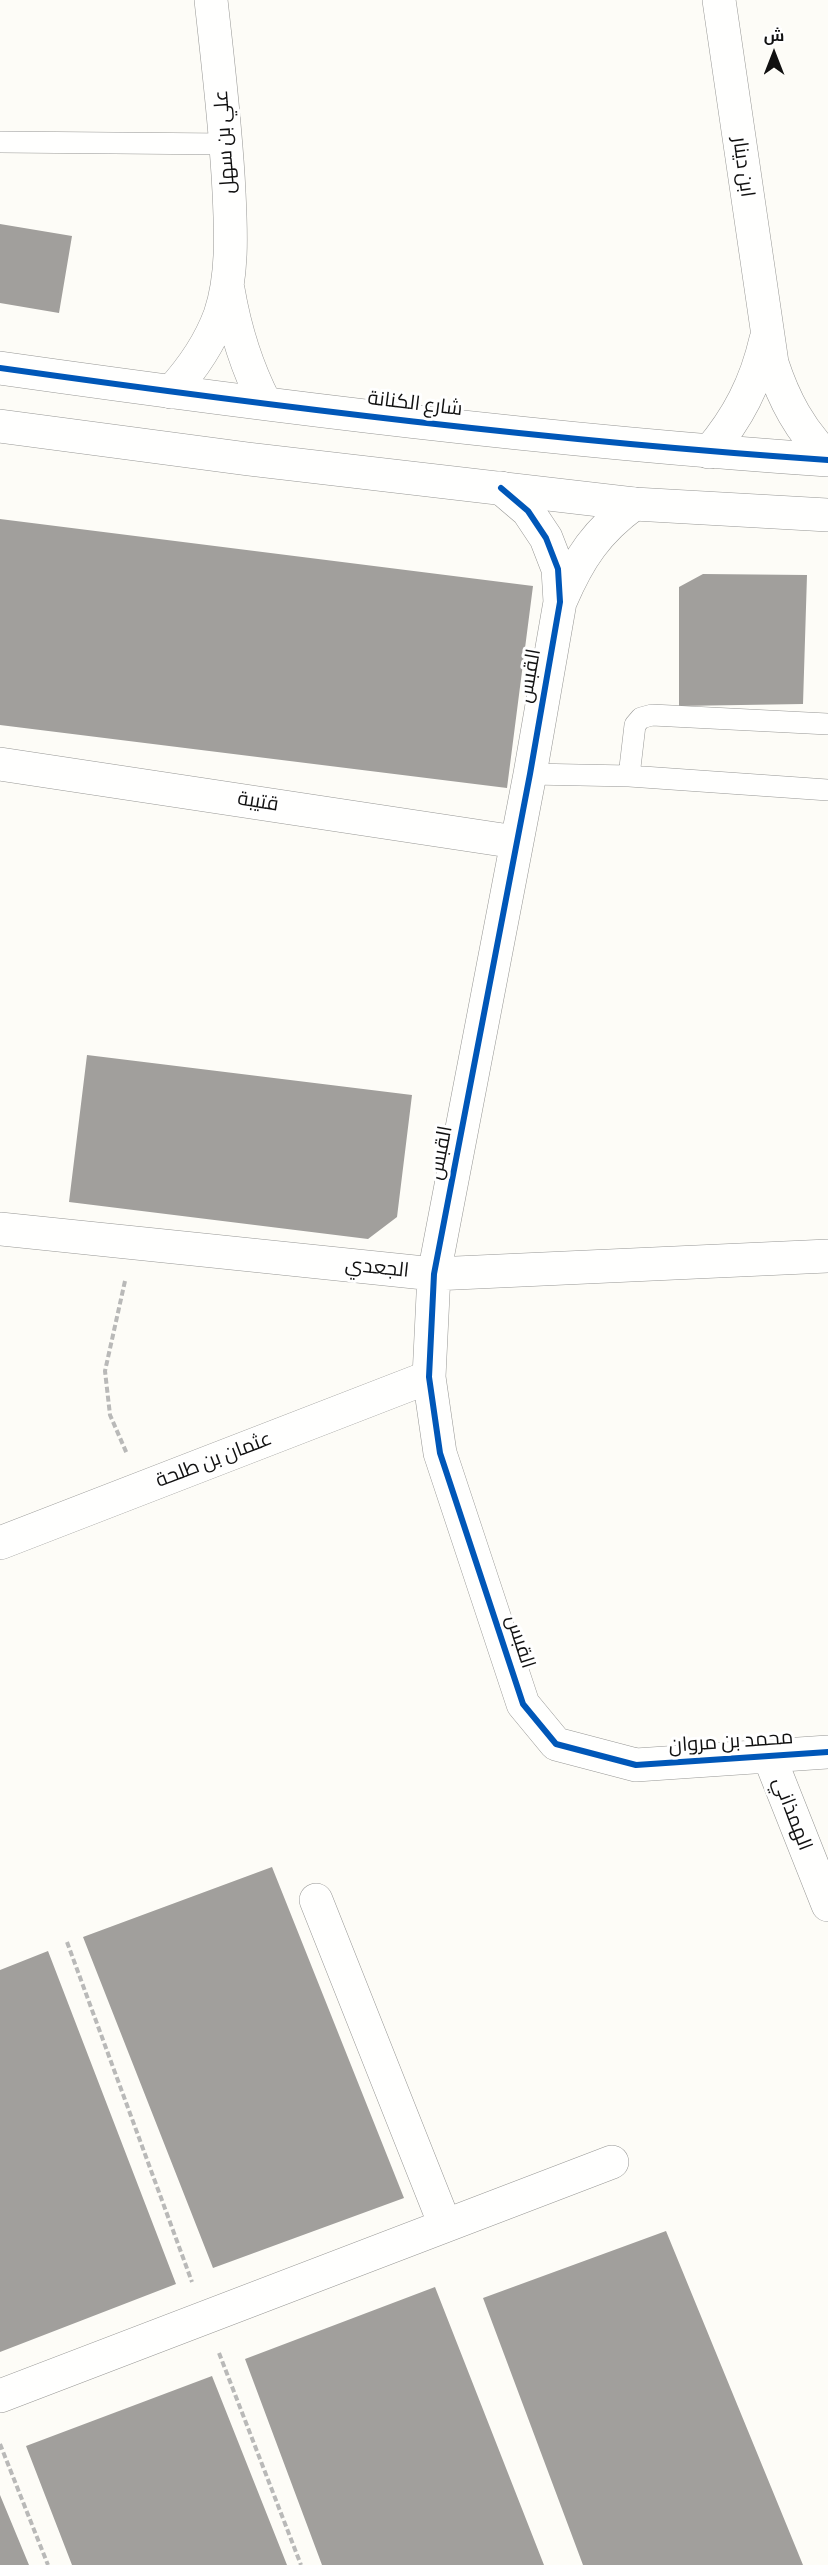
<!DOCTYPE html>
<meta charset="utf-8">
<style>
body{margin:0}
#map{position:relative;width:828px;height:2565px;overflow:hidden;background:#fdfcf7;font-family:Bitter,Cairo,serif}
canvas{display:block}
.north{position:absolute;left:744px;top:24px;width:60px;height:60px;-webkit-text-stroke:4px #fff;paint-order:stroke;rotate:0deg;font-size:16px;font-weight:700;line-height:24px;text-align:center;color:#111}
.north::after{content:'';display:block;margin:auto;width:21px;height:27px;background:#111;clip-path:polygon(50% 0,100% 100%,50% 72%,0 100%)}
</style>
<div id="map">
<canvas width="828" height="2565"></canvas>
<div class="north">ش</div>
</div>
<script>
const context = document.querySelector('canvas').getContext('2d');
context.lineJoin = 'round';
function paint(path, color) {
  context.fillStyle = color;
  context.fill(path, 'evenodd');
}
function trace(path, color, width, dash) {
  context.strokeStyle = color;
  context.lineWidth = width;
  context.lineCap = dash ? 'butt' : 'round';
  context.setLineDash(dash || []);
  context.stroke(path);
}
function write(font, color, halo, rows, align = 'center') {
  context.font = font + ' Bitter,Cairo,serif';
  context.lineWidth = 6;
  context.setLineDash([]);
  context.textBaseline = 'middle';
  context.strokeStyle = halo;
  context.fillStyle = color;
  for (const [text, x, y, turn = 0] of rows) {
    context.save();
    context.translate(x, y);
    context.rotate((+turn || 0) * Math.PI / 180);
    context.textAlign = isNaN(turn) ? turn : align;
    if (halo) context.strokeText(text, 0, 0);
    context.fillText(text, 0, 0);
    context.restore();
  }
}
paint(new Path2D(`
 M 0,224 L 72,236 L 59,313 L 0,303 Z
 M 0,519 L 533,586 L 507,788 L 0,725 Z
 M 703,574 L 807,575 L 803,704 L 679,706 L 679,587 Z
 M 87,1055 L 412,1095 L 397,1217 L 368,1239 L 69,1202 Z
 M 272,1867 L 404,2198 L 213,2268 L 83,1937 Z
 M 48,1951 L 176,2284 L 0,2352 L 0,1970 Z
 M 666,2231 L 803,2565 L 583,2565 L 483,2298 Z
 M 435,2287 L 544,2565 L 322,2565 L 245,2359 Z
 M 212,2376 L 287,2565 L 72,2565 L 26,2446 Z
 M 0,2495 L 29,2565 L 0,2565 Z`), '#a19f9c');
const service = new Path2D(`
 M 0,142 L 227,144
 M 530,774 L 629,776 L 828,790
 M 629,776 L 635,725 L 641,718 L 652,715 L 828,724`);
const minor = new Path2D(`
 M 719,0 L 772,363 C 784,400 800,430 828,458
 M 228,289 C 235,330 246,366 265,403
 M 171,392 C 192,369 209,345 220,315 C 233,277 231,232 229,192 C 226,128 218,64 211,0
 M 709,452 C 738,418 756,383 766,339
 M 501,488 L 528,511 L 546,538 L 558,569 L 560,602 L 530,774 L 434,1274 L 429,1377 L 440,1453 L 523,1704 L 556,1744 L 636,1765 L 828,1752
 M 561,600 C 579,558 597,531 634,504
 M 0,764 L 516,842
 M 0,1229 L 434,1274 L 828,1256
 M 0,1543 L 429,1377
 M 769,1756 L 828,1905
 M 316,1900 L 445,2225
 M 0,2396 L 612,2162`);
const tertiary = new Path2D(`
 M 0,368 C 275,407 551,441 828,460
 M 0,426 L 248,459 L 634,504 L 828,515`);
trace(service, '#979795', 22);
trace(minor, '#979795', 34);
trace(tertiary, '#979795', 34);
trace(new Path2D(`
 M 125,1281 L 105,1371 L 110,1415 L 127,1454
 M 67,1942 L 192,2282
 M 219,2353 L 301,2565
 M 0,2444 L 48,2565`), '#b9b9b8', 4, [6, 3]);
trace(service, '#fffffe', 21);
trace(minor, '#fffffe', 33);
trace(tertiary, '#fffffe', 33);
trace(new Path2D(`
 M 0,368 C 275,407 551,441 828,460
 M 501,488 L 528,511 L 546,538 L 558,569 L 560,602 L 530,774 L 434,1274 L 429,1377 L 440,1453 L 523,1704 L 556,1744 L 636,1765 L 828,1752`), '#0057b8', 6);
write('20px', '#111', '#fff', [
 ["علي بن سهل",225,142,-94],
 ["ابن دينار",743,167,82],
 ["شارع الكنانة",415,404,7],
 ["القبس",530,676,-80],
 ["قتيبة",258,802,9],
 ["القبس",441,1153,-79],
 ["الجعدي",377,1268,6],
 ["عثمان بن طلحة",214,1460,-21],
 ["القبس",520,1642,72],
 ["محمد بن مروان",731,1742,-4],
 ["الهمذاني",792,1814,69]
]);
</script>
